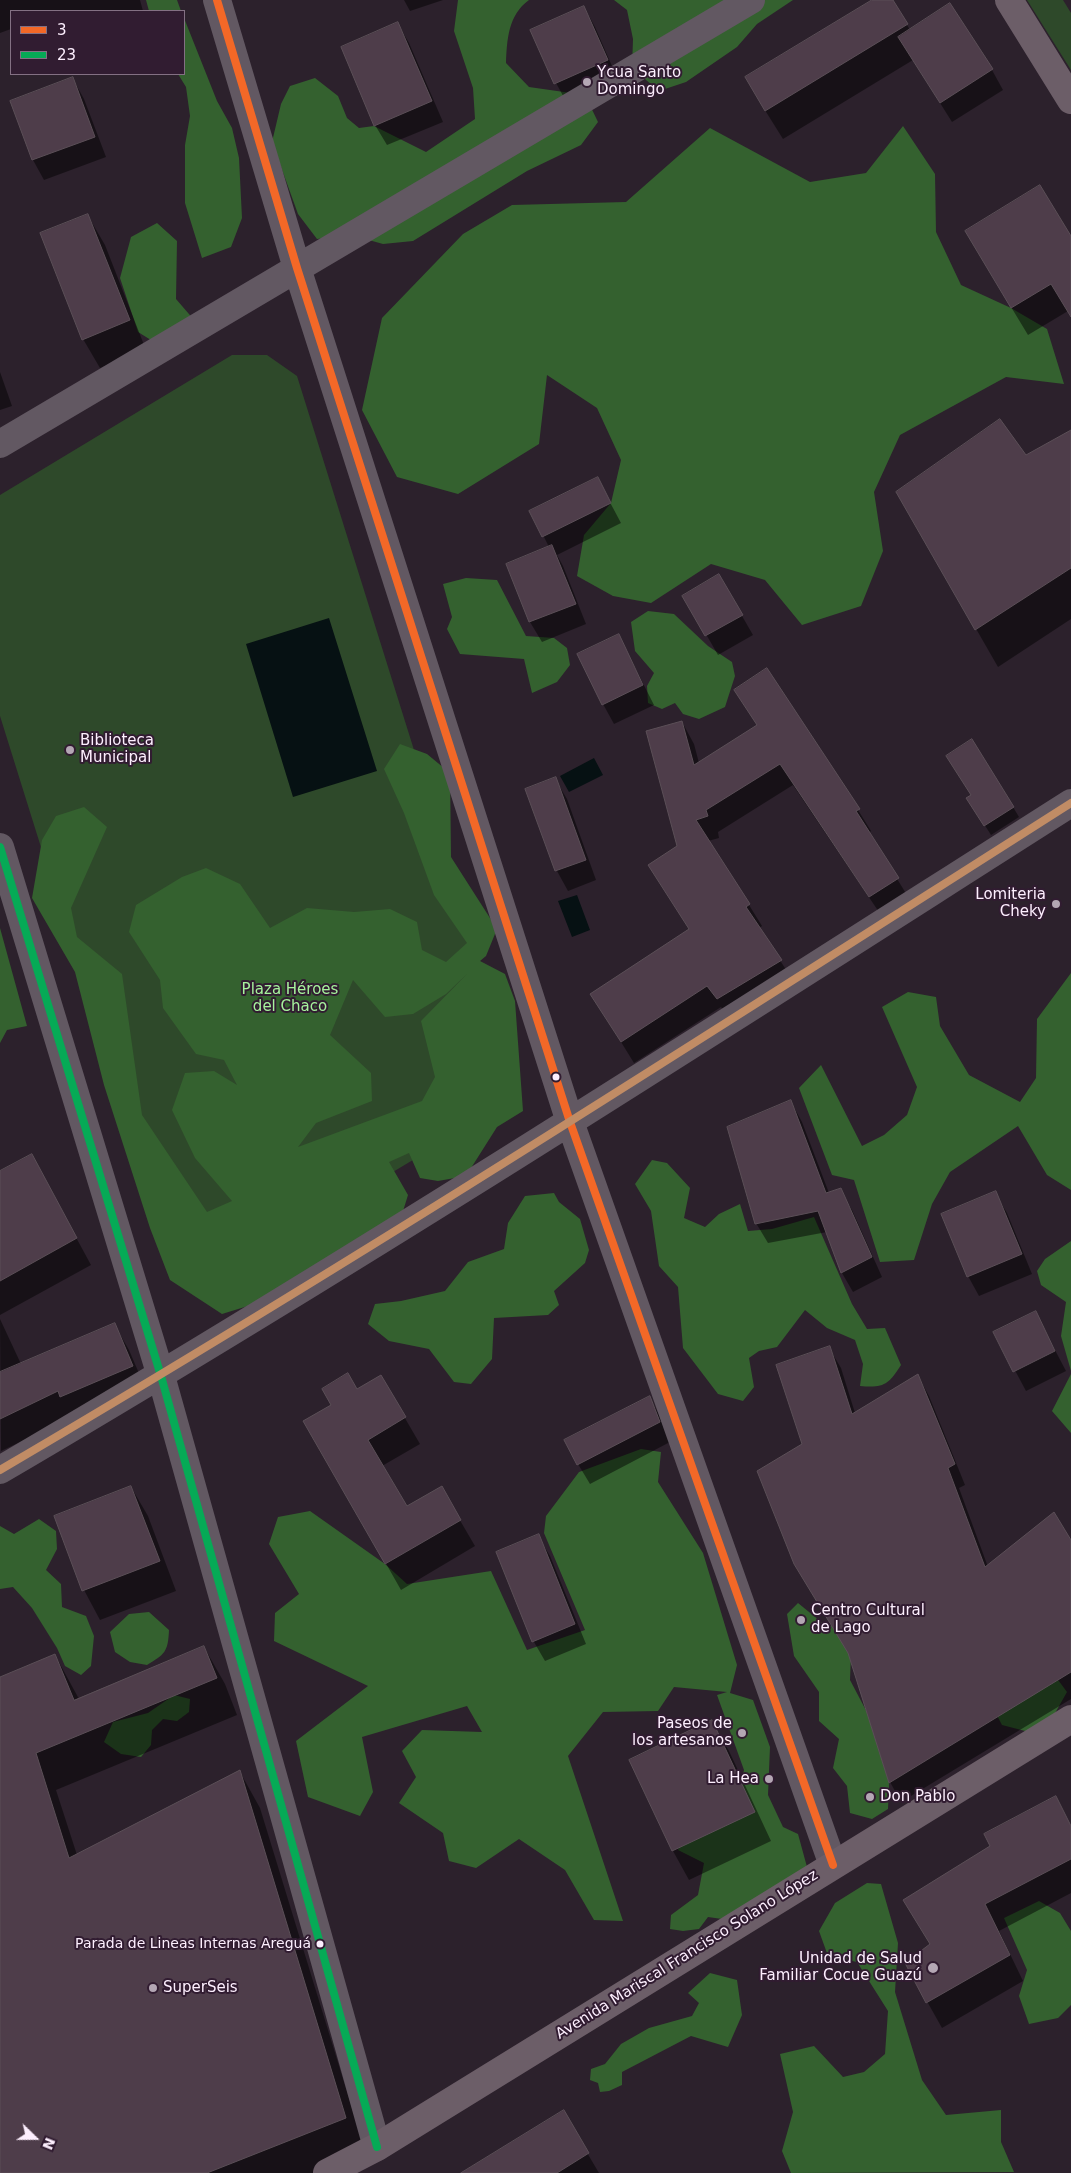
<!DOCTYPE html>
<meta charset="utf-8">
<style>
body{margin:0}
#map{position:relative;width:1071px;height:2173px;overflow:hidden;background:#2c212c;font-family:"DejaVu Sans",sans-serif}
canvas{display:block}
.legend{position:absolute;left:10px;top:10px;width:175px;height:65px;box-sizing:border-box;background:#311c31;border:1px solid #837083;margin:0;padding:6px 9px;list-style:none;font-size:15px;color:#fdeffe}
.legend li{display:flex;align-items:center;gap:10px;height:25px}
.legend b{width:25px;border:1px solid #837083}
.north{position:absolute;left:10px;top:2113px;width:50px;height:50px;-webkit-text-stroke:4px #311c31;paint-order:stroke;rotate:112deg;font-size:14px;font-weight:700;line-height:20px;text-align:center;color:#fdeffe}
.north::after{content:'';display:block;margin:auto;width:18px;height:22px;background:#fdeffe;clip-path:polygon(50% 0,100% 100%,50% 72%,0 100%)}
</style>
<div id="map">
<canvas width="1071" height="2173"></canvas>
<ul class="legend">
<li><b style="height:6px;background:#f36827"></b>3</li>
<li><b style="height:6px;background:#06aa56"></b>23</li>
</ul>
<div class="north">N</div>
</div>
<script>
const context = document.querySelector('canvas').getContext('2d');
context.lineJoin = 'round';
function paint(path, color) {
  context.fillStyle = color;
  context.fill(path, 'evenodd');
}
function trace(path, color, width, dash) {
  context.strokeStyle = color;
  context.lineWidth = width;
  context.lineCap = dash ? 'butt' : 'round';
  context.setLineDash(dash || []);
  context.stroke(path);
}
function write(font, color, halo, rows, align = 'center') {
  context.font = font + ' "DejaVu Sans",sans-serif';
  context.lineWidth = 4;
  context.setLineDash([]);
  context.textBaseline = 'middle';
  context.strokeStyle = halo;
  context.fillStyle = color;
  for (const [text, x, y, turn = 0] of rows) {
    context.save();
    context.translate(x, y);
    context.rotate((+turn || 0) * Math.PI / 180);
    context.textAlign = isNaN(turn) ? turn : align;
    if (halo) context.strokeText(text, 0, 0);
    context.fillText(text, 0, 0);
    context.restore();
  }
}
paint(new Path2D(`
 M 1027,0 L 1063,0 L 1071,13 L 1071,70 Z
 M 232,355 L 267,355 L 297,376 L 516,1076 L 503,1106 L 196,1290 L 174,1273 L 0,716 L 0,495 Z`), '#2e492a');
paint(new Path2D(`
 M 146,0 L 177,0 L 181,11 L 149,11 Z
 M 458,0 L 529,0 C 508,15 507,40 506,63 L 529,87 L 585,95 L 598,122 L 581,145 L 527,171 L 413,241 L 383,244 L 351,235 L 317,239 L 298,214 L 272,142 L 281,104 L 290,86 L 315,78 L 338,96 L 347,118 L 359,128 L 374,126 L 426,152 L 475,119 L 473,88 L 454,31 Z
 M 614,0 L 793,0 L 757,24 L 737,47 L 686,82 L 659,91 L 632,68 L 633,39 L 627,10 Z
 M 184,18 L 217,101 L 232,128 L 239,158 L 242,218 L 231,247 L 202,258 L 185,203 L 185,145 L 190,116 L 186,87 L 178,74 L 184,74 Z
 M 903,126 L 935,174 L 936,232 L 961,285 L 1011,308 L 1047,329 L 1064,384 L 1006,377 L 900,435 L 874,492 L 883,551 L 861,606 L 802,625 L 765,580 L 711,564 L 651,603 L 613,596 L 577,576 L 584,535 L 611,503 L 621,460 L 597,408 L 547,375 L 539,444 L 458,494 L 397,477 L 362,410 L 382,318 L 463,234 L 512,205 L 626,202 L 710,128 L 810,182 L 866,173 Z
 M 157,223 L 177,241 L 176,299 L 195,321 L 175,355 L 138,332 L 120,278 L 131,237 Z
 M 466,578 L 497,580 L 526,636 L 554,638 L 567,648 L 570,665 L 557,682 L 532,693 L 524,659 L 460,654 L 447,629 L 452,617 L 443,584 Z
 M 648,611 L 674,614 L 708,646 L 732,662 L 735,676 L 725,707 L 699,719 L 683,714 L 675,703 L 662,709 L 648,703 L 647,686 L 654,673 L 635,651 L 631,622 Z
 M 400,744 L 427,754 L 450,773 L 451,857 L 497,929 L 486,956 L 480,961 L 505,974 L 515,1001 L 523,1111 L 497,1127 L 466,1176 L 438,1181 L 420,1178 L 409,1153 L 389,1162 L 408,1195 L 399,1224 L 290,1293 L 222,1314 L 170,1280 L 150,1228 L 104,1085 L 75,972 L 32,898 L 42,840 L 56,816 L 84,807 L 107,827 L 71,908 L 77,937 L 122,974 L 142,1115 L 207,1212 L 232,1201 L 195,1158 L 172,1110 L 185,1073 L 214,1071 L 237,1085 L 224,1060 L 196,1054 L 163,1008 L 160,980 L 129,932 L 136,905 L 182,877 L 206,868 L 240,884 L 270,928 L 307,908 L 354,912 L 390,909 L 417,922 L 422,950 L 446,962 L 467,943 L 434,895 L 404,813 L 384,769 ZM 467,974 L 421,1021 L 435,1077 L 422,1101 L 298,1147 L 316,1123 L 372,1101 L 371,1073 L 330,1035 L 353,980 L 385,1017 L 413,1014 L 446,994 Z
 M 0,928 L 27,1026 L 7,1030 L 0,1043 Z
 M 1071,973 L 1071,1190 L 1047,1175 L 1018,1126 L 950,1172 L 932,1204 L 914,1260 L 880,1262 L 854,1180 L 832,1175 L 799,1088 L 821,1065 L 862,1146 L 884,1135 L 907,1115 L 917,1087 L 882,1007 L 908,992 L 936,997 L 940,1026 L 969,1075 L 1020,1102 L 1036,1078 L 1037,1019 Z
 M 652,1160 L 667,1163 L 690,1188 L 684,1218 L 705,1227 L 719,1214 L 740,1204 L 748,1231 L 772,1229 L 814,1217 L 852,1304 L 867,1329 L 885,1328 L 901,1365 C 888,1385 884,1388 860,1386 L 863,1364 L 855,1340 L 827,1328 L 805,1310 L 777,1347 L 759,1351 L 749,1358 L 754,1387 L 743,1401 L 718,1394 L 683,1348 L 678,1287 L 659,1266 L 651,1211 L 635,1184 Z
 M 554,1193 L 559,1202 L 580,1219 L 589,1250 L 585,1263 L 554,1291 L 559,1305 L 548,1315 L 494,1318 L 492,1359 L 471,1384 L 454,1382 L 429,1349 L 389,1341 L 368,1324 L 375,1304 L 401,1301 L 445,1291 L 468,1262 L 504,1249 L 508,1223 L 525,1196 Z
 M 1071,1241 L 1071,1371 L 1061,1336 L 1066,1302 L 1041,1285 L 1037,1271 L 1045,1259 Z
 M 1071,1374 L 1071,1433 L 1052,1411 Z
 M 641,1449 L 661,1452 L 658,1482 L 703,1553 L 737,1665 L 730,1693 L 753,1700 L 770,1747 L 768,1795 L 783,1827 L 798,1834 L 807,1867 L 750,1923 L 708,1917 L 699,1929 L 683,1931 L 670,1929 L 671,1915 L 698,1895 L 704,1863 L 678,1850 L 682,1837 L 738,1796 L 744,1770 L 717,1695 L 727,1692 L 674,1687 L 658,1711 L 603,1712 L 568,1756 L 623,1921 L 594,1920 L 565,1870 L 519,1839 L 476,1868 L 449,1861 L 443,1833 L 399,1803 L 416,1777 L 402,1751 L 422,1730 L 482,1732 L 467,1706 L 362,1737 L 373,1792 L 360,1816 L 308,1797 L 296,1741 L 368,1686 L 274,1641 L 275,1613 L 299,1594 L 269,1544 L 278,1517 L 310,1511 L 385,1564 L 407,1584 L 491,1571 L 527,1650 L 585,1630 L 544,1533 L 546,1516 L 579,1472 Z
 M 39,1519 L 56,1531 L 57,1549 L 46,1570 L 61,1584 L 62,1607 L 86,1616 L 94,1636 L 91,1666 L 81,1675 L 65,1666 L 57,1648 L 32,1608 L 13,1587 L 0,1589 L 0,1526 L 14,1534 Z
 M 798,1603 L 825,1625 L 852,1629 L 850,1680 L 869,1716 L 889,1783 L 888,1809 L 872,1819 L 850,1813 L 847,1786 L 833,1768 L 839,1739 L 819,1721 L 819,1692 L 794,1656 L 787,1614 Z
 M 149,1612 L 169,1630 C 168,1652 165,1654 147,1665 L 130,1662 L 115,1652 L 110,1632 L 129,1614 Z
 M 1019,1627 L 1067,1692 L 1054,1715 L 1029,1732 L 1002,1725 L 968,1661 Z
 M 174,1695 L 190,1699 L 189,1712 L 177,1721 L 163,1719 L 152,1730 L 151,1745 L 141,1757 L 121,1754 L 104,1742 L 113,1722 L 148,1713 Z
 M 867,1883 L 881,1884 L 898,1943 L 895,1992 L 922,2080 L 946,2115 L 1001,2110 L 1001,2142 L 1014,2172 L 791,2173 L 782,2151 L 793,2112 L 780,2054 L 814,2046 L 843,2077 L 864,2072 L 885,2054 L 888,2011 L 857,1962 L 828,1956 L 819,1931 L 835,1903 Z
 M 1039,1901 L 1060,1913 L 1071,1931 L 1071,2005 L 1058,2018 L 1029,2024 L 1019,1996 L 1027,1970 L 1004,1918 Z
 M 710,1973 L 737,1980 L 742,2015 L 728,2047 L 691,2036 L 622,2072 L 622,2085 L 609,2091 L 600,2092 L 598,2083 L 590,2080 L 591,2069 L 605,2064 L 621,2044 L 649,2028 L 692,2016 L 699,2003 L 688,1993 Z`), '#34612f');
paint(new Path2D(`
 M 329,618 L 377,771 L 293,797 L 246,644 Z
 M 594,758 L 603,775 L 569,792 L 560,776 Z
 M 577,895 L 590,930 L 572,937 L 558,901 Z`), '#061113');
paint(new Path2D(`
 M 0,0 L 140,0 L 143,11 L 11,11 L 11,29 L 0,33 Z
 M 404,0 L 443,0 L 410,11 Z
 M 874,0 L 892,0 L 910,30 L 992,70 L 1003,90 L 952,122 L 913,60 L 783,139 L 763,107 Z
 M 584,7 L 595,27 L 618,80 L 567,103 L 556,83 L 532,30 Z
 M 398,24 L 409,43 L 443,122 L 387,145 L 375,125 Z
 M 73,79 L 84,99 L 106,157 L 44,180 L 33,160 L 11,102 Z
 M 88,216 L 105,245 L 146,350 L 100,368 L 83,339 Z
 M 1071,239 L 1071,315 L 1068,311 L 1028,335 L 982,259 Z
 M 0,372 L 12,406 L 0,410 Z
 M 1071,431 L 1071,619 L 998,667 L 898,493 L 1025,457 Z
 M 597,478 L 621,523 L 557,555 L 563,566 L 586,624 L 542,642 L 530,622 L 507,565 L 549,547 L 531,511 Z
 M 719,576 L 753,635 L 718,655 L 684,596 Z
 M 619,636 L 654,705 L 614,724 L 603,704 Z
 M 736,690 L 858,810 L 871,831 L 869,833 L 910,900 L 883,918 L 793,785 L 718,832 L 719,838 L 708,841 L 749,905 L 762,926 L 759,928 L 794,982 L 731,1020 L 721,1007 L 634,1063 L 592,995 L 690,930 L 649,866 L 678,846 L 682,722 L 694,744 L 699,763 L 758,726 Z
 M 555,779 L 567,799 L 596,880 L 568,891 L 557,871 L 526,789 Z
 M 1013,807 L 1019,817 L 991,835 L 974,808 Z
 M 791,1102 L 802,1122 L 829,1193 L 840,1190 L 852,1210 L 882,1277 L 853,1292 L 842,1273 L 827,1232 L 768,1243 L 756,1223 Z
 M 0,1173 L 46,1182 L 91,1265 L 0,1315 Z
 M 995,1193 L 1007,1213 L 1032,1274 L 979,1296 L 968,1276 Z
 M 1035,1312 L 1066,1371 L 1026,1391 L 995,1333 Z
 M 0,1319 L 21,1364 L 114,1324 L 129,1350 L 147,1392 L 73,1417 L 1,1451 Z
 M 829,1348 L 841,1368 L 855,1413 L 918,1376 L 929,1396 L 965,1485 L 959,1488 L 988,1567 L 1071,1542 L 1071,1699 L 901,1802 L 890,1782 L 804,1444 Z
 M 381,1377 L 420,1444 L 382,1466 L 407,1508 L 441,1488 L 475,1546 L 401,1590 L 305,1421 Z
 M 650,1398 L 661,1418 L 670,1442 L 590,1484 L 578,1464 Z
 M 131,1487 L 148,1516 L 176,1591 L 100,1620 L 84,1590 L 55,1516 Z
 M 538,1536 L 550,1556 L 586,1644 L 545,1661 L 534,1642 L 497,1553 Z
 M 204,1647 L 225,1684 L 237,1715 L 56,1790 L 77,1855 L 240,1772 L 260,1808 L 366,2154 L 319,2173 L 0,2173 L 0,1678 L 55,1655 L 79,1699 Z
 M 712,1722 L 729,1751 L 771,1841 L 689,1880 L 673,1851 L 630,1760 Z
 M 1055,1798 L 1071,1826 L 1071,1893 L 999,1931 L 1023,1981 L 942,2028 L 906,1964 L 931,1945 L 992,1847 Z
 M 563,2112 L 599,2173 L 464,2173 Z`), '#0007');
const building = new Path2D(`
 M 872,0 L 893,0 L 908,24 L 765,111 L 745,77 Z
 M 950,3 L 993,69 L 940,103 L 898,37 Z
 M 584,6 L 608,60 L 554,84 L 530,30 Z
 M 398,22 L 432,101 L 374,126 L 341,47 Z
 M 73,77 L 95,137 L 32,160 L 10,101 Z
 M 1040,185 L 1071,236 L 1071,317 L 1051,284 L 1011,308 L 965,231 Z
 M 88,214 L 130,320 L 82,340 L 40,233 Z
 M 1000,419 L 1026,455 L 1071,430 L 1071,568 L 975,630 L 896,492 Z
 M 598,477 L 611,503 L 542,537 L 529,511 Z
 M 552,545 L 576,604 L 529,622 L 506,564 Z
 M 719,574 L 743,615 L 705,636 L 682,596 Z
 M 619,634 L 643,685 L 602,705 L 577,654 Z
 M 767,668 L 860,809 L 856,811 L 899,878 L 869,897 L 780,764 L 706,810 L 708,816 L 696,820 L 750,904 L 746,907 L 782,960 L 717,999 L 707,986 L 621,1042 L 590,994 L 689,929 L 648,865 L 677,846 L 646,731 L 682,721 L 694,765 L 757,725 L 734,690 Z
 M 972,739 L 1014,807 L 984,826 L 966,798 L 971,795 L 946,756 Z
 M 556,777 L 586,860 L 555,871 L 525,789 Z
 M 791,1100 L 826,1193 L 841,1188 L 872,1257 L 841,1273 L 818,1211 L 755,1224 L 727,1127 Z
 M 32,1154 L 77,1238 L 0,1281 L 0,1171 Z
 M 996,1191 L 1022,1254 L 967,1277 L 941,1214 Z
 M 1036,1311 L 1055,1351 L 1013,1372 L 993,1332 Z
 M 115,1323 L 133,1366 L 60,1397 L 58,1391 L 0,1419 L 0,1372 Z
 M 830,1346 L 852,1414 L 918,1374 L 955,1464 L 948,1468 L 985,1567 L 1054,1512 L 1071,1540 L 1071,1672 L 889,1783 L 848,1653 L 794,1564 L 757,1471 L 802,1444 L 776,1365 Z
 M 348,1373 L 357,1389 L 381,1375 L 406,1417 L 368,1440 L 407,1506 L 442,1486 L 461,1520 L 385,1564 L 303,1421 L 331,1405 L 322,1389 Z
 M 650,1396 L 660,1422 L 577,1465 L 564,1440 Z
 M 131,1486 L 160,1561 L 82,1591 L 54,1516 Z
 M 539,1534 L 575,1624 L 532,1642 L 496,1552 Z
 M 204,1646 L 217,1678 L 36,1753 L 69,1858 L 240,1770 L 346,2118 L 207,2173 L 0,2173 L 0,1677 L 55,1654 L 74,1700 Z
 M 712,1720 L 755,1812 L 672,1851 L 629,1760 Z
 M 1056,1796 L 1071,1826 L 1071,1859 L 985,1904 L 1010,1955 L 926,2003 L 905,1963 L 930,1944 L 903,1900 L 990,1846 L 984,1834 Z
 M 564,2110 L 589,2153 L 557,2173 L 461,2173 Z`);
paint(building, '#4e3d4a');
trace(building, '#5b4f57', 1);
trace(new Path2D(`
 M 217,0 L 297,268 L 570,1122 L 833,1865
 M 0,444 L 751,0
 M 0,847 L 161,1376 L 377,2147
 M 0,1470 C 363,1257 716,1029 1071,803`), '#625862', 28);
trace(new Path2D(`
 M 1009,0 L 1071,100
 M 327,2173 L 377,2147 L 1071,1719`), '#6c5e68', 28);
trace(new Path2D(`
 M 217,0 L 297,268 L 570,1122 L 833,1865`), '#f36827', 8);
trace(new Path2D(`
 M 0,847 L 161,1376 L 377,2147`), '#06aa56', 8);
trace(new Path2D(`
 M 0,1470 C 363,1257 716,1029 1071,803`), '#c18c65', 8);
for (const [x, y, r, color] of [
 [587,82,5,"#b4a7b4"],
 [70,750,5,"#b4a7b4"],
 [1056,904,5,"#b4a7b4"],
 [556,1077,4.5,"#fdeffe"],
 [801,1620,5,"#b4a7b4"],
 [742,1733,5,"#b4a7b4"],
 [769,1779,5,"#b4a7b4"],
 [870,1797,5,"#b4a7b4"],
 [320,1944,4.5,"#fdeffe"],
 [933,1968,6,"#b4a7b4"],
 [153,1988,5,"#b4a7b4"]
]) {
  const dot = new Path2D();
  dot.arc(x, y, r, 0, 2 * Math.PI);
  context.fillStyle = color;
  context.fill(dot);
  trace(dot, '#311c31', 2);
}
write('14px', '#fdeffe', '#311c31', [
 ["Parada de Lineas Internas Areguá",311,1944]
], 'right');
write('15px', '#fdeffe', '#311c31', [
 ["Ycua Santo",597,73],
 ["Domingo",597,90],
 ["Biblioteca",80,741],
 ["Municipal",80,758],
 ["Lomiteria",1046,895,"right"],
 ["Cheky",1046,912,"right"],
 ["Centro Cultural",811,1611],
 ["de Lago",811,1628],
 ["Paseos de",732,1724,"right"],
 ["los artesanos",732,1741,"right"],
 ["La Hea",759,1779,"right"],
 ["Don Pablo",880,1797],
 ["Unidad de Salud",922,1959,"right"],
 ["Familiar Cocue Guazú",922,1976,"right"],
 ["SuperSeis",163,1988]
], 'left');
write('15px', '#a6f29c', '#311c31', [
 ["Plaza Héroes",290,990],
 ["del Chaco",290,1007]
]);
write('15px', '#fdeffe', '#311c31', [
 ["Avenida Mariscal Francisco Solano López",687,1955,-32]
]);
</script>
